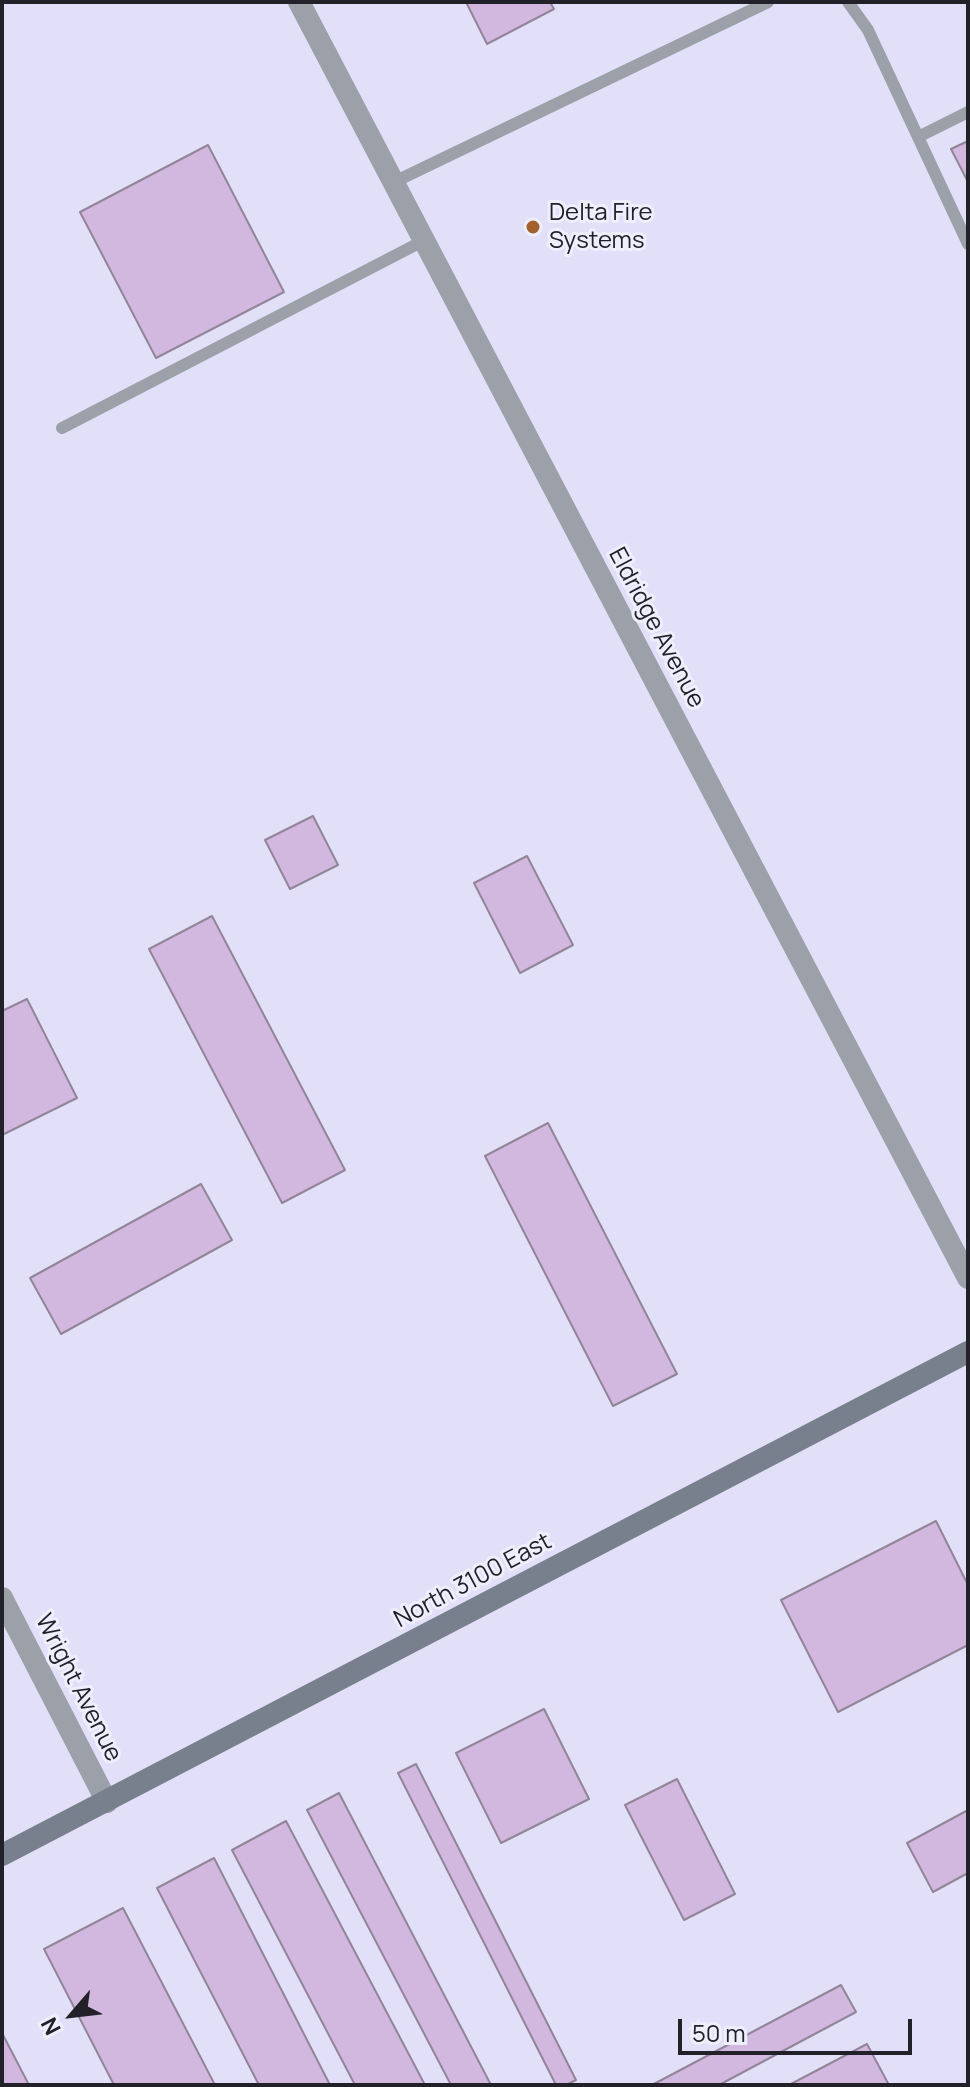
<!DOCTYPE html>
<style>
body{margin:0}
#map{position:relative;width:970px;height:2087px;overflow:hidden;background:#e1e0f8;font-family:Manrope,sans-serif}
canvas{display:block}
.frame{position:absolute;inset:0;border:4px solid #22212a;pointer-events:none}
.north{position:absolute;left:32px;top:1975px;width:80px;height:80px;-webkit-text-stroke:6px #efeefd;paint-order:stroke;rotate:242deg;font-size:22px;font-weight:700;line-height:32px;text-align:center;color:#22212a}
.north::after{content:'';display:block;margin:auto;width:28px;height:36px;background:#22212a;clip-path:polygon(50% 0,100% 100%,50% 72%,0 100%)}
.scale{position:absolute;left:678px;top:2019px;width:234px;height:36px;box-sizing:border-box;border:4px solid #22212a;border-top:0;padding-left:10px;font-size:24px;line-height:28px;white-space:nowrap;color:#22212a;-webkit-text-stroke:6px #efeefd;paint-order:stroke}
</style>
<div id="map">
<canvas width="970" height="2087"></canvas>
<div class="frame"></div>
<div class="north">N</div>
<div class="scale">50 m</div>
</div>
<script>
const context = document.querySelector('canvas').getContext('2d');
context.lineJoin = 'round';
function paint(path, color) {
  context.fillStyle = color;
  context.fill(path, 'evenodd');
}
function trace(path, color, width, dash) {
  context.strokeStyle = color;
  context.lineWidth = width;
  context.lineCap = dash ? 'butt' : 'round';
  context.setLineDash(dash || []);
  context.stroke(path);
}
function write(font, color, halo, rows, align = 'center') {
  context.font = font + ' Manrope,sans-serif';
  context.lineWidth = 6;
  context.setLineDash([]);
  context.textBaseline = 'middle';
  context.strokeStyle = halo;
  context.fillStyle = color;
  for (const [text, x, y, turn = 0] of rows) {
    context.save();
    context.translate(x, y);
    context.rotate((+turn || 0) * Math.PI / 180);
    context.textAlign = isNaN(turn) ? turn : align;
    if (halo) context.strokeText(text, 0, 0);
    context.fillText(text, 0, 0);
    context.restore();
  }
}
const building = new Path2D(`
 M 466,2 L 550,2 L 554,9 L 487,44 Z
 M 968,141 L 968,182 L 951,149 Z
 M 208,145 L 284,292 L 156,358 L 80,212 Z
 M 313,816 L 338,865 L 290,889 L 265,840 Z
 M 527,856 L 573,945 L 520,973 L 474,883 Z
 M 212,916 L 345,1170 L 282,1203 L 149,949 Z
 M 27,999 L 77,1098 L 2,1135 L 2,1011 Z
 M 548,1123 L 677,1374 L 613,1406 L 485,1156 Z
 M 201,1184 L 232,1240 L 61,1334 L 30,1278 Z
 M 936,1521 L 968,1585 L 968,1645 L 838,1712 L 781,1600 Z
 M 544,1709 L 589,1799 L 501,1843 L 456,1753 Z
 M 416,1764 L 576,2080 L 566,2085 L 556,2085 L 398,1773 Z
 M 677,1779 L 735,1894 L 684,1920 L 625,1805 Z
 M 339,1793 L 491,2085 L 451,2085 L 307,1810 Z
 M 968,1810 L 968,1873 L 933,1892 L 907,1843 Z
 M 286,1821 L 425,2085 L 355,2085 L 232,1850 Z
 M 214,1858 L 330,2085 L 259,2085 L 157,1888 Z
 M 123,1908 L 215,2085 L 114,2085 L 44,1949 Z
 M 841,1985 L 856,2012 L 719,2085 L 652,2085 Z
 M 2,2033 L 29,2085 L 2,2085 Z
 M 867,2044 L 889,2085 L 789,2085 Z`);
paint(building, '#d2b8df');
trace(building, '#928599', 2);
trace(new Path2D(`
 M 848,2 L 868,30 L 968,244
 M 918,137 L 968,112
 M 392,183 L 768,2
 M 62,428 L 423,241`), '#9ba0a9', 12);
trace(new Path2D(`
 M 299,2 L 968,1278
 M 2,1598 L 107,1802`), '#9ba0a9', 22);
trace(new Path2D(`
 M 2,1855 L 968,1352`), '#79808d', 22);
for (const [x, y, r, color] of [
 [533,227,8,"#a2612c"]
]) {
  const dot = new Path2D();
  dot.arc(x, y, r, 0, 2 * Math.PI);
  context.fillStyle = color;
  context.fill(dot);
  trace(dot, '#efeefd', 3);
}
write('24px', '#22212a', '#efeefd', [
 ["Delta Fire",549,213],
 ["Systems",549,241]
], 'left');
write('24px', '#22212a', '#efeefd', [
 ["Eldridge Avenue",656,628,62],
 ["North 3100 East",473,1581,-28],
 ["Wright Avenue",78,1688,63]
]);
</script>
